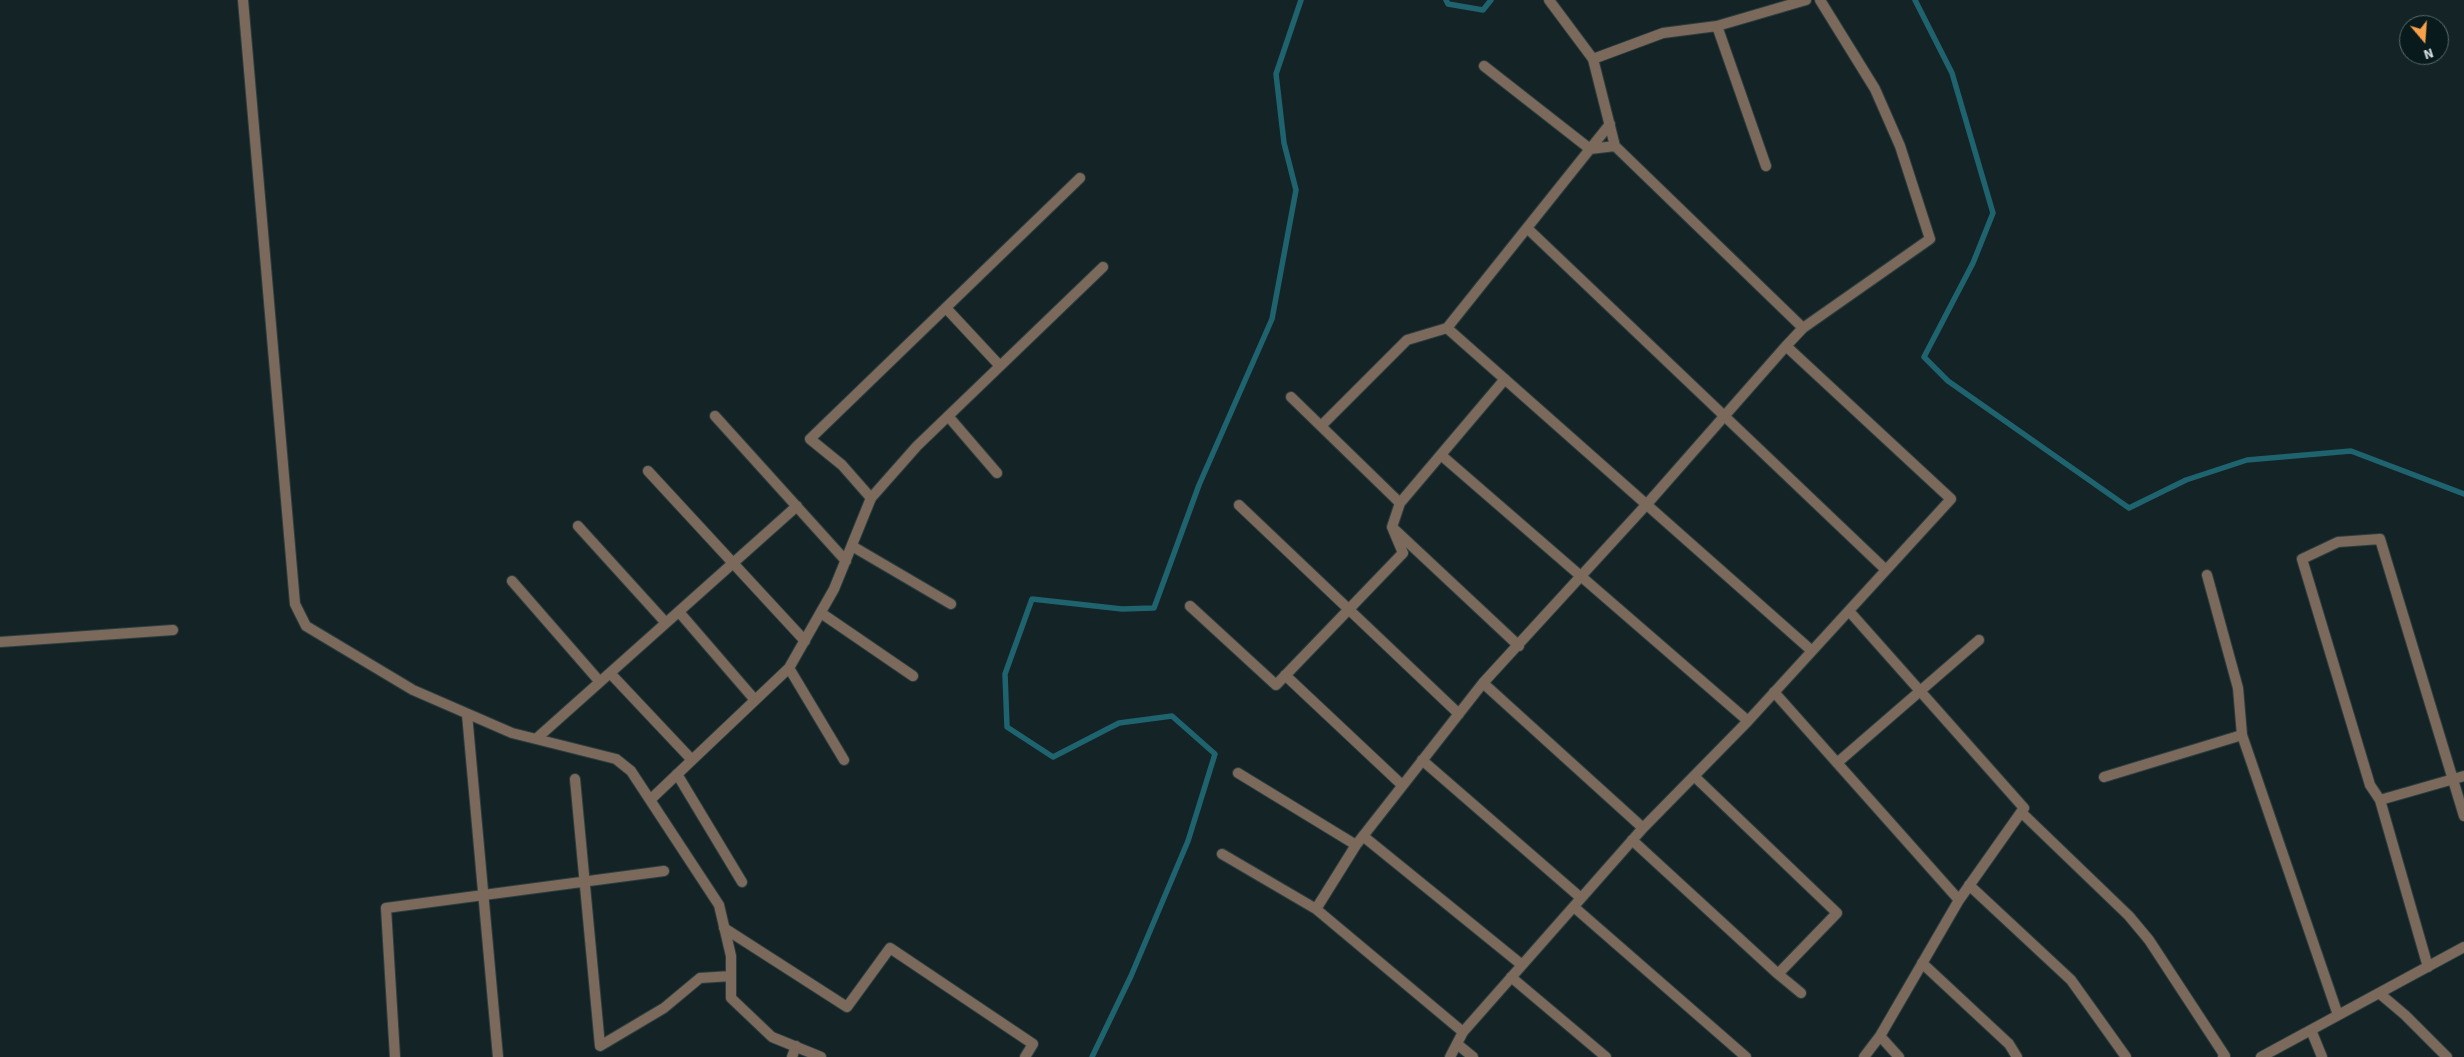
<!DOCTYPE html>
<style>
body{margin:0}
#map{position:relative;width:2464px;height:1057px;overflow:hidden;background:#132326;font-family:"Source Sans 3",sans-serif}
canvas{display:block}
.north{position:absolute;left:2399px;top:15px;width:50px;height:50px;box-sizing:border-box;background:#091a1d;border:1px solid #5b6a6c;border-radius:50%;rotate:162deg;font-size:14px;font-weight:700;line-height:20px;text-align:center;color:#d6e1e3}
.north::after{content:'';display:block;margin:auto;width:18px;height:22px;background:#f7a14a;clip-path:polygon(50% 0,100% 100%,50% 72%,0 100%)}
</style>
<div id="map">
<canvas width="2464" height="1057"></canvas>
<div class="north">N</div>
</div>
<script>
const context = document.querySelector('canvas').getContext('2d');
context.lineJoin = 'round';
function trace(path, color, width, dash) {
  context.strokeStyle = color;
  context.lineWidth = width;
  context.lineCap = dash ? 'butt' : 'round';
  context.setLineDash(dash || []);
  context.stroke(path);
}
trace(new Path2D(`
 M 1446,0 L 1448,4 L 1483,10 L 1491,0
 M 1915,0 L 1952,73 L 1993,213 L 1973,263 L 1924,357 L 1948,381 L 2129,508 L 2186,480 L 2247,460 L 2351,451 L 2464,494
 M 1092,1057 L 1131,976 L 1188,841 L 1215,754 L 1172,716 L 1119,723 L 1053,757 L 1007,727 L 1005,674 L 1032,599 L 1122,609 L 1154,608 L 1199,485 L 1272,319 L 1296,190 L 1284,143 L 1276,74 L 1301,0`), '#1f636f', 5.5);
const service = new Path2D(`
 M 0,642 L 173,630`);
const minor = new Path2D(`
 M 243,0 L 295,604 L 306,626 L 413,690 L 512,733 L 616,759 L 631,771 L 719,905 L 731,956 L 731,998 L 772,1037 L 821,1057
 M 1549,0 L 1593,59 L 1615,146 L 1803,328 L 1786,346 L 1647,504 L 1483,683 L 1356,845 L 1316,909 L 1463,1032 L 1643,828 L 1748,721 L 1951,499 L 1786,346
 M 1717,26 L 1766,166
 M 1593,59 L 1663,33 L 1717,26 L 1806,0
 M 1484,66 L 1590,149 L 1615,146
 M 1610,124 L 1447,328 L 1812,651
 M 1527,228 L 1886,570
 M 946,308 L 1000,366
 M 1803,328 L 1930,239 L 1900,146 L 1875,89 L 1820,0
 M 1291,397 L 1400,503
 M 715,416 L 846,561
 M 948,416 L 997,473
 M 1321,426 L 1407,340 L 1447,328
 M 1441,455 L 1748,721
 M 648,471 L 805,641
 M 871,498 L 842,465 L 810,439 L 1080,178
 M 1239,505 L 1459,714
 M 578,526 L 666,623
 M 1395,530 L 1519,646
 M 852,546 L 951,604
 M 2207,575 L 2238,688 L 2242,735 L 2338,1015
 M 512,581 L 600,682
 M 1190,606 L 1276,685 L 1403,553 L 1392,527 L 1400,503 L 1505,379
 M 1849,611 L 2024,808 L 1959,900
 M 679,612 L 755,700
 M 821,613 L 913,676
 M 789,668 L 844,760
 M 610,673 L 692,760
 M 1285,675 L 1402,785
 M 1483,683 L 1643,828
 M 1774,692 L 1959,900 L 1880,1036 L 1899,1057
 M 467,714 L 498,1057
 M 536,739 L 797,506
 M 1422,760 L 1581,898
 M 1837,763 L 1979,640
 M 1238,773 L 1356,845
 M 677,774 L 742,882
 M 2104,777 L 2242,735
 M 575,779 L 600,1046 L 664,1008 L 700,978 L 731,976
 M 650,800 L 789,668 L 834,589 L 871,498 L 917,446 L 1103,267
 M 2380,800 L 2464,776
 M 2021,812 L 2129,916 L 2149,940 L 2225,1056 L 2223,1057
 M 1363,836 L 1522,965
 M 1632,840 L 1778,974 L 1837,913 L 1694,776
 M 1222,854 L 1316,909
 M 1969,885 L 2071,980 L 2126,1057
 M 1574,907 L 1746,1057
 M 724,928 L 847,1007 L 890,948 L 1033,1044 L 1025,1057
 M 1922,963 L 2009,1044 L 2017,1057
 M 2428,967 L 2380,800 L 2370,785 L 2302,559 L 2338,542 L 2380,539 L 2464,816
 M 1778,974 L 1801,993
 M 1511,977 L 1606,1057
 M 2379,993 L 2405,1015 L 2447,1057
 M 2311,1030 L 2322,1057
 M 1457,1044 L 1473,1057
 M 395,1057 L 386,908 L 664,871
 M 792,1057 L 796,1046
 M 1450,1057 L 1463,1032
 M 1864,1057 L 1880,1036
 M 2261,1057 L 2464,947`);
trace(service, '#2e3e40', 12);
trace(minor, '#2e3e40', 12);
trace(service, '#7b6a5b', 10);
trace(minor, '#7b6a5b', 10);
</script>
